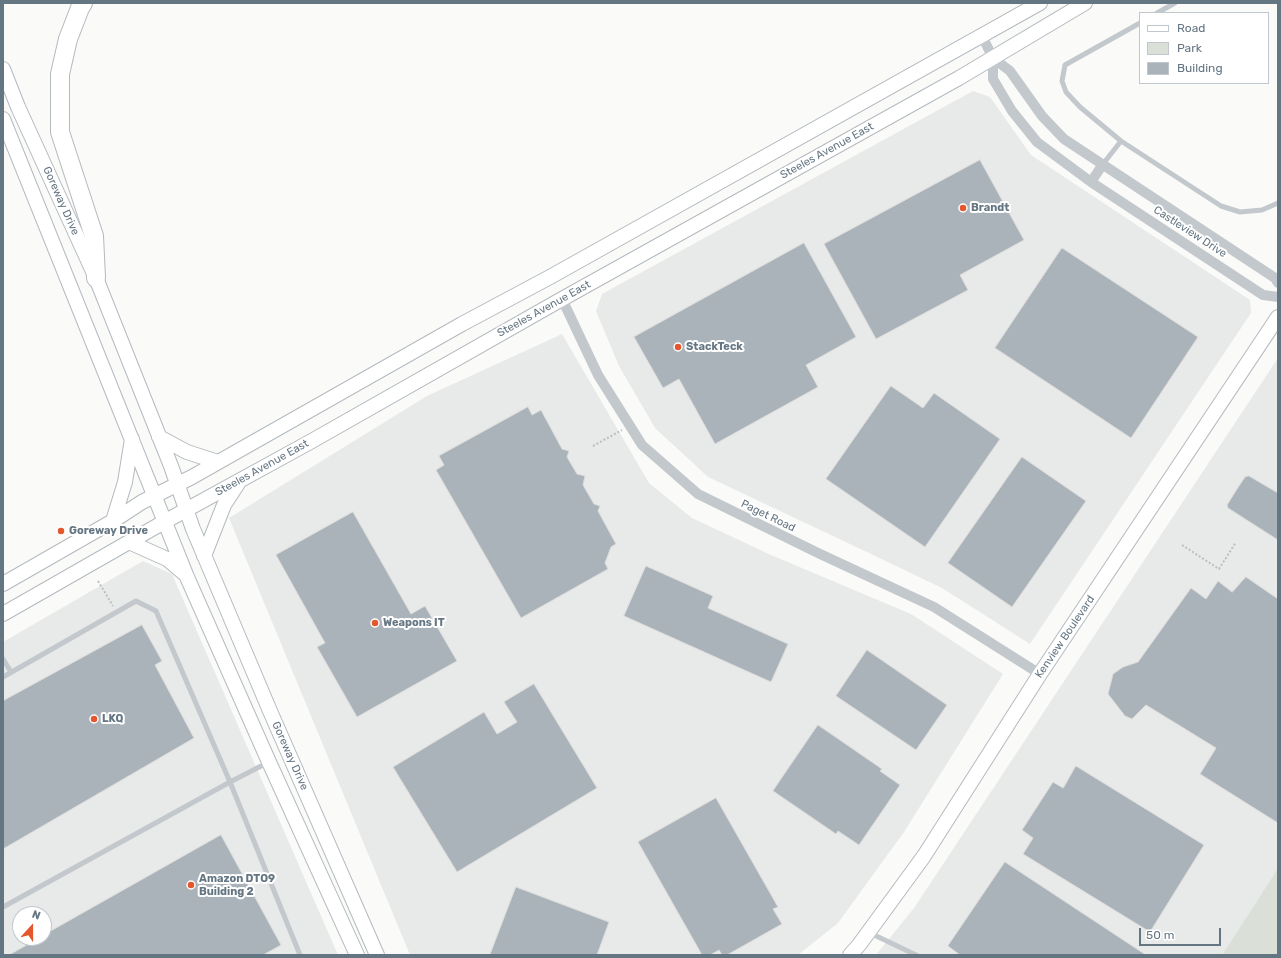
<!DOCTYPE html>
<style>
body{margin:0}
#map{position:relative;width:1281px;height:958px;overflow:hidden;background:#fafaf8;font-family:Rubik,sans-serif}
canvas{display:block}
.frame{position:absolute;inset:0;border:4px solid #657683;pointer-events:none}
.legend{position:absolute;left:1139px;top:12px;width:130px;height:72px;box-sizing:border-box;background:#fff;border:1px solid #c1c8cd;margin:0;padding:5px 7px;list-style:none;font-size:12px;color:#657683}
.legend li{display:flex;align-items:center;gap:8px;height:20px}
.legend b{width:20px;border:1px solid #c1c8cd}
.north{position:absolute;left:12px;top:906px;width:40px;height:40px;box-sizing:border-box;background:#fff;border:1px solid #c1c8cd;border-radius:50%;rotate:21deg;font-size:11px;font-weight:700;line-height:16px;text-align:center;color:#657683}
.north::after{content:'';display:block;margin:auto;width:14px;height:18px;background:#e4572e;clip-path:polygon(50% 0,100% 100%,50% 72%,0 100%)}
.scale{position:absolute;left:1139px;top:928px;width:82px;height:18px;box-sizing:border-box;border:2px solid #657683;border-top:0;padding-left:5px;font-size:12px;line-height:14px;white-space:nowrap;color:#657683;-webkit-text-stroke:3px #fff;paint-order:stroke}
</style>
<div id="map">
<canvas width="1281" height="958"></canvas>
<div class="frame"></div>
<ul class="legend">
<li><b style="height:5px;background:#fff"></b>Road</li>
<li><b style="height:11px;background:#dadfd7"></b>Park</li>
<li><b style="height:11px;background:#aab3b9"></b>Building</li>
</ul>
<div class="north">N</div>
<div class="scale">50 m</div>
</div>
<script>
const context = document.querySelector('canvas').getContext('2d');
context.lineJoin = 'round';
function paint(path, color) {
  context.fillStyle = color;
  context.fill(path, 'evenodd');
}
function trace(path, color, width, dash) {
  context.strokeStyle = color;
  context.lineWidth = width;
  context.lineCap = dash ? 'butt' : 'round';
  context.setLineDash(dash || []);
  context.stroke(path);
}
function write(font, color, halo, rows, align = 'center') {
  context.font = font + ' Rubik,sans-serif';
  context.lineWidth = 4;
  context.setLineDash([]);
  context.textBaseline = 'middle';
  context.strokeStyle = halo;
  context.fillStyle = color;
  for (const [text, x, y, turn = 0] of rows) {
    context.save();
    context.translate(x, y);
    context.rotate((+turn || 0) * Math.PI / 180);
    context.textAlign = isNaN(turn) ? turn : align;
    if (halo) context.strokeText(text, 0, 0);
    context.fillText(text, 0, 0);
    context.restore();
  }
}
paint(new Path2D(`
 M 973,91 L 990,97 L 1031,155 L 1250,300 L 1251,313 L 1030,644 L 942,588 L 869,553 L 708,477 L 655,428 L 619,366 L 596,311 L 602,294 Z
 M 562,334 L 649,483 L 692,518 L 771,555 L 911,614 L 1003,674 L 904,832 L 838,923 L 798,955 L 410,955 L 229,518 L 427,396 Z
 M 1278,358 L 1278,868 L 1222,955 L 876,955 L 914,908 Z
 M 143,561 L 172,574 L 338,955 L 3,955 L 3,642 ZM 20,914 L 44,914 L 44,938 L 20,938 Z`), '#e8e9e9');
paint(new Path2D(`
 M 1278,868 L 1278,955 L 1222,955 Z`), '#dadfd7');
const building = new Path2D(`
 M 980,160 L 1024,240 L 960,275 L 968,290 L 876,339 L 824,244 Z
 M 804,243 L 856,337 L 806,365 L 818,387 L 715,444 L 679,379 L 663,388 L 634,337 Z
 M 1062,248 L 1198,337 L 1131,438 L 995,348 Z
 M 891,386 L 923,408 L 934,393 L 1000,439 L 925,547 L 826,479 Z
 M 528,407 L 532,415 L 541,410 L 562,449 L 569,451 L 567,457 L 577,474 L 585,476 L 583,485 L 594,504 L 600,506 L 598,511 L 616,544 L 611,547 L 605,563 L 608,569 L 521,618 L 436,470 L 444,465 L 439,456 Z
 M 1022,457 L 1086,501 L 1012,607 L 948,563 Z
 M 1249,476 L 1278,493 L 1278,540 L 1228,508 L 1227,505 L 1237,489 L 1245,477 Z
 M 353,512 L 411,614 L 425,606 L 457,661 L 357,717 L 317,647 L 325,643 L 276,555 Z
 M 646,566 L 713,596 L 708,608 L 788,644 L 771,682 L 624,616 Z
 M 1246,577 L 1278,599 L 1278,823 L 1200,774 L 1216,748 L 1146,705 L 1132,719 L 1125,716 L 1108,694 L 1113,674 L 1123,667 L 1138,662 L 1191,588 L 1206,599 L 1218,581 L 1232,592 Z
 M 142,625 L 162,661 L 155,665 L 194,738 L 3,849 L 3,701 Z
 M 867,650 L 947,705 L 916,750 L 836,696 Z
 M 534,684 L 597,788 L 457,872 L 393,767 L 484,712 L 497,734 L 517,722 L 504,702 Z
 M 818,725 L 882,769 L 880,771 L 900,785 L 859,845 L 838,831 L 836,834 L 773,791 Z
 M 1076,766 L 1204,845 L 1150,932 L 1023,854 L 1033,838 L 1022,830 L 1053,782 L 1063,788 Z
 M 716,798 L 778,907 L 773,909 L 782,924 L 727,955 L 722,955 L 719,950 L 710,955 L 702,955 L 638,842 Z
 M 221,835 L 281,945 L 263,955 L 9,955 L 39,938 L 44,938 L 44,935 Z
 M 1005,862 L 1146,955 L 960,955 L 948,946 Z
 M 516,887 L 609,922 L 597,955 L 490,955 Z`);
paint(building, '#aab3b9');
trace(building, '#dcdcda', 1);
const secondary = new Path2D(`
 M 3,69 L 18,107 L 96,278 L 171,466 L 193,529 L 270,711 L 377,955
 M 3,119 L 187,577 L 269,762 L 357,955
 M 159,437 L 187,452 L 218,462
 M 113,521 L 125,482 L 132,439
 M 129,542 L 167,559 L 186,575
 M 204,556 L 224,505 L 239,482
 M 3,584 L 113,521 L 142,502 L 192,477 L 462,324 L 550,277 L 1040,3
 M 3,614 L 164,522 L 310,442 L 562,299 L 959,78 L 1085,3
 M 850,955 L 859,945 L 924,856 L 1040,674 L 1278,317`);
const highway = new Path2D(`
 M 83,3 L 80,8 L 68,39 L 60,74 L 60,132 L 94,236 L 96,278`);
trace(secondary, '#b3babf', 16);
trace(highway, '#b4b9bd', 20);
trace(new Path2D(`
 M 593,446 L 622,430
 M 1182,545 L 1219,569 L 1236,542
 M 98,581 L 113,606`), '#bbbfc2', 2, [2, 2]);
trace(new Path2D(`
 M 1157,13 L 1175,3
 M 1140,23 L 1065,65 L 1062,81 L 1066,92 L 1080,107 L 1121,141 L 1221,206 L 1240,212 L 1262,210 L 1278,203
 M 1103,164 L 1121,141
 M 3,659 L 11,672
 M 3,677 L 136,601 L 156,611 L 230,782 L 300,955
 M 3,907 L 230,782 L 267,763
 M 870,933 L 916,955`), '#c3c8cc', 5);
trace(new Path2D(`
 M 982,36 L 993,58 L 1010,71 L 1042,116 L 1064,139 L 1275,278 L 1278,283
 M 993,58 L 993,79 L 1012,111 L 1037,142 L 1091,182 L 1263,295 L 1278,297
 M 1091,182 L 1103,164
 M 562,299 L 598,375 L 642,445 L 698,494 L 818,553 L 934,607 L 1040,674`), '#c3c8cc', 10);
trace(secondary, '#fff', 14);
trace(highway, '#fff', 18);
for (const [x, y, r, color] of [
 [963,208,4,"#e4572e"],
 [678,347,4,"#e4572e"],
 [61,531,4,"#e4572e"],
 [375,623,4,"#e4572e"],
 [94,719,4,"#e4572e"],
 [191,885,4,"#e4572e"]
]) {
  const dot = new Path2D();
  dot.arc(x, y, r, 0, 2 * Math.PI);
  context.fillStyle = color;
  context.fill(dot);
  trace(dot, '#fff', 1.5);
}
write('11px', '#657683', '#fff', [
 ["Steeles Avenue East",827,151,-29],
 ["Goreway Drive",61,201,66],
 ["Castleview Drive",1190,232,33],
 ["Steeles Avenue East",544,309,-29],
 ["Steeles Avenue East",262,468,-29],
 ["Paget Road",768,516,26],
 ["Kenview Boulevard",1065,637,-56],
 ["Goreway Drive",290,756,66]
]);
write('bold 11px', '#657683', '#fff', [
 ["Brandt",971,208],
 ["StackTeck",686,347],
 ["Goreway Drive",69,531],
 ["Weapons IT",383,623],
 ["LKQ",102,719],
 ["Amazon DTO9",199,879],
 ["Building 2",199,892]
], 'left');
</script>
